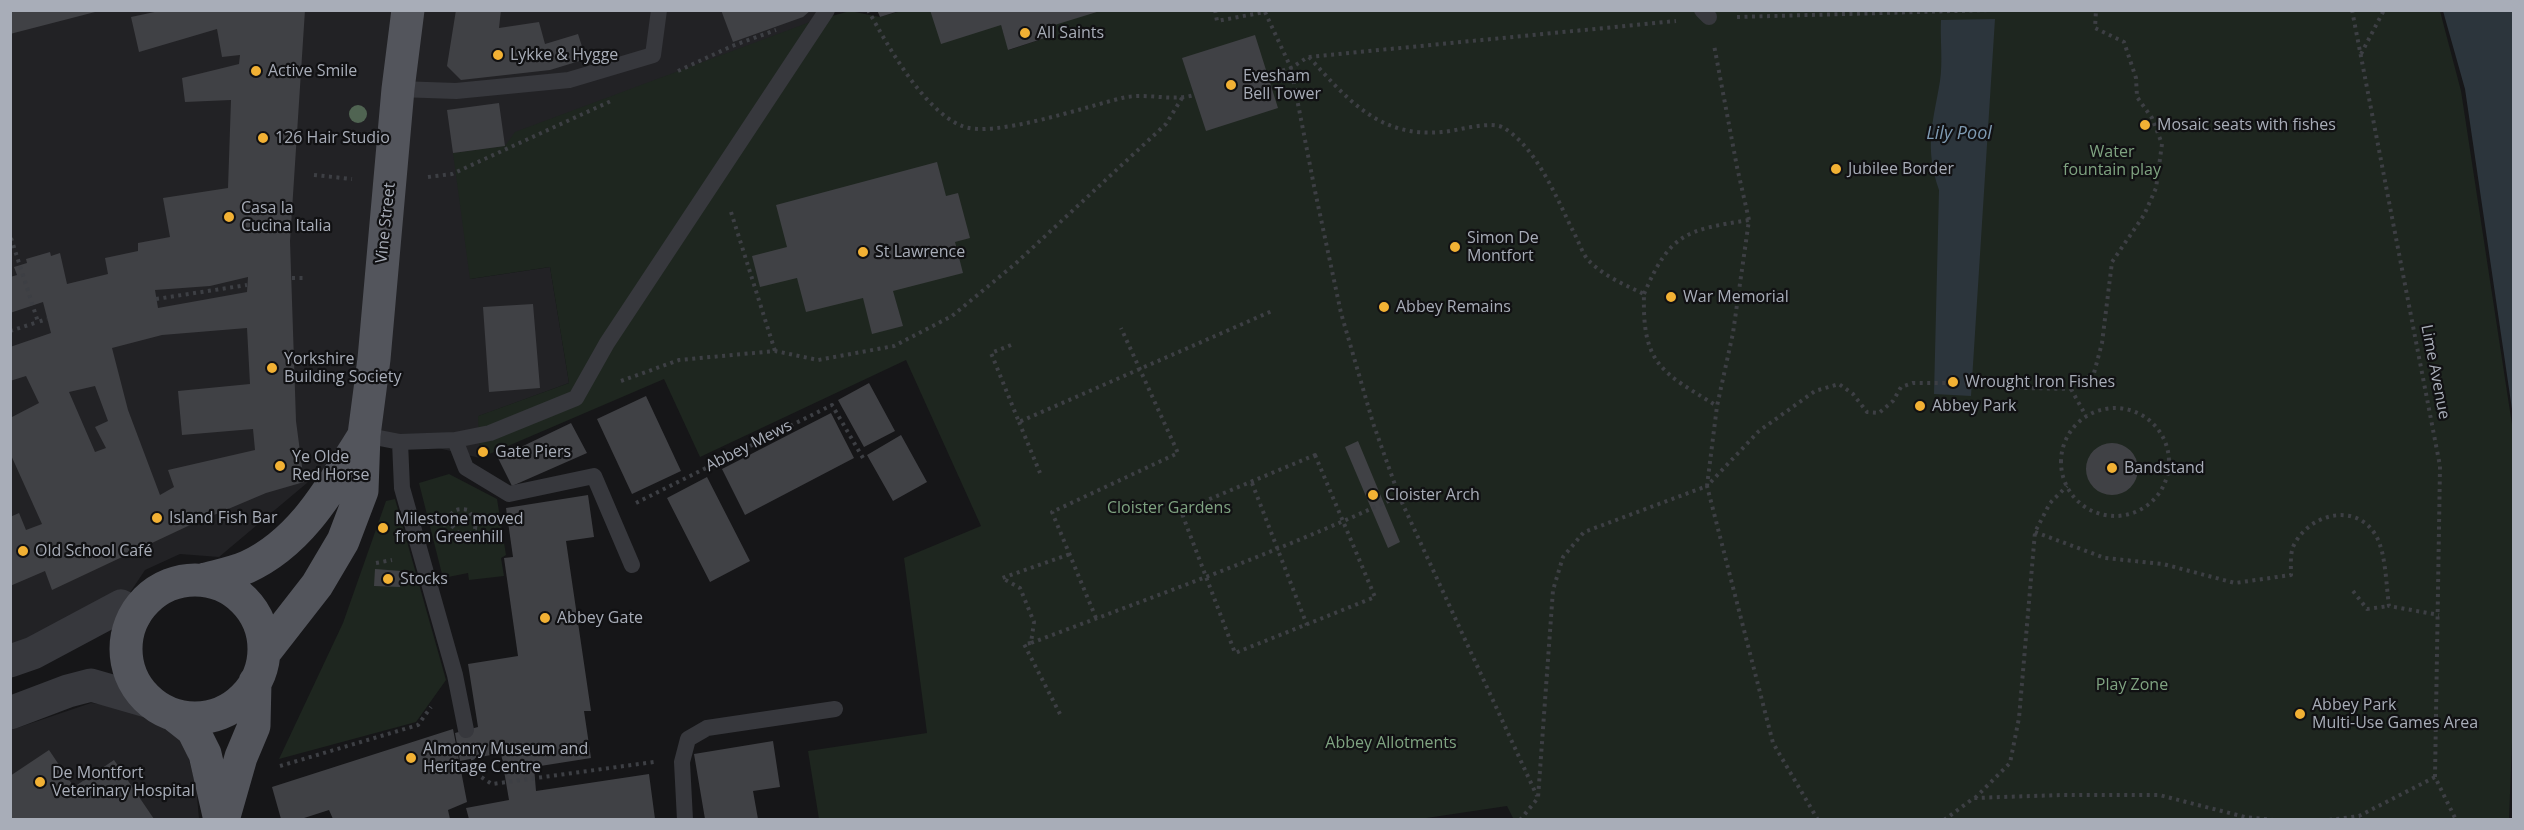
<!DOCTYPE html>
<meta charset="utf-8">
<style>
body{margin:0}
#map{position:relative;width:2524px;height:830px;overflow:hidden;background:#161618;font-family:"Open Sans",sans-serif}
canvas{display:block}
.frame{position:absolute;inset:0;border:12px solid #a8adb8;pointer-events:none}
</style>
<div id="map">
<canvas width="2524" height="830"></canvas>
<div class="frame"></div>
</div>
<script>
const context = document.querySelector('canvas').getContext('2d');
context.lineJoin = 'round';
function paint(path, color) {
  context.fillStyle = color;
  context.fill(path, 'evenodd');
}
function trace(path, color, width, dash) {
  context.strokeStyle = color;
  context.lineWidth = width;
  context.lineCap = dash ? 'butt' : 'round';
  context.setLineDash(dash || []);
  context.stroke(path);
}
function write(font, color, halo, rows, align = 'center') {
  context.font = font + ' "Open Sans",sans-serif';
  context.lineWidth = 4.5;
  context.setLineDash([]);
  context.textBaseline = 'middle';
  context.strokeStyle = halo;
  context.fillStyle = color;
  for (const [text, x, y, turn = 0] of rows) {
    context.save();
    context.translate(x, y);
    context.rotate((+turn || 0) * Math.PI / 180);
    context.textAlign = isNaN(turn) ? turn : align;
    if (halo) context.strokeText(text, 0, 0);
    context.fillText(text, 0, 0);
    context.restore();
  }
}
paint(new Path2D(`
 M 10,11 L 820,11 L 810,22 L 470,279 L 550,267 L 569,383 L 479,416 L 480,458 L 400,439 L 364,435 L 219,557 L 180,554 L 145,570 L 121,606 L 11,660 Z
 M 91,703 L 143,710 L 184,741 L 196,786 L 199,819 L 11,820 L 11,730 Z`), '#222225');
paint(new Path2D(`
 M 1096,10 L 2440,11 L 2461,91 L 2513,431 L 2514,692 L 2509,819 L 1514,820 L 1507,806 L 1413,820 L 819,819 L 808,751 L 927,733 L 904,558 L 981,526 L 906,360 L 700,457 L 664,379 L 480,458 L 478,416 L 569,383 L 550,267 L 470,279 L 453,153 L 505,146 L 515,132 L 810,22 L 850,11 L 880,17 L 901,11 L 930,11 L 1001,25 L 1009,50 L 1048,37 L 1045,28 Z
 M 449,474 L 497,499 L 506,555 L 501,558 L 504,576 L 469,580 L 468,573 L 443,578 L 419,483 Z
 M 395,499 L 446,680 L 416,722 L 279,759 L 343,623 L 386,501 Z`), '#1e261f');
paint(new Path2D(`
 M 2443,11 L 2513,11 L 2513,416 L 2465,89 Z
 M 1995,19 L 1971,396 L 1934,394 L 1939,190 C 1924,146 1933,123 1940,81 C 1943,61 1940,40 1941,20 Z`), '#2c353c');
paint(new Path2D(`
 M 10,10 L 99,10 L 99,11 L 10,34 Z
 M 164,10 L 305,10 L 290,241 L 296,421 L 304,482 L 266,493 L 188,526 L 52,590 L 45,571 L 10,586 L 10,517 L 19,513 L 26,530 L 42,524 L 10,453 L 10,418 L 39,403 L 26,376 L 10,381 L 10,347 L 51,333 L 43,302 L 10,313 L 10,277 L 17,275 L 14,267 L 27,263 L 26,259 L 50,252 L 51,256 L 60,253 L 67,284 L 108,274 L 105,258 L 138,251 L 138,243 L 170,237 L 163,198 L 228,188 L 231,100 L 185,102 L 182,78 L 239,64 L 240,55 L 222,57 L 217,29 L 139,52 L 131,17 ZM 248,277 L 247,292 L 158,308 L 155,290 L 210,286 ZM 247,328 L 250,384 L 178,391 L 182,435 L 253,429 L 255,450 L 168,470 L 174,487 L 160,495 L 128,410 L 112,348 L 162,335 ZM 95,386 L 108,421 L 95,427 L 106,448 L 95,452 L 69,392 Z
 M 456,10 L 501,10 L 499,28 L 539,22 L 545,44 L 578,34 L 586,59 L 550,70 L 461,80 L 447,66 Z
 M 721,10 L 811,10 L 803,17 L 733,42 Z
 M 877,10 L 899,10 L 899,11 L 880,17 Z
 M 930,10 L 1100,10 L 1100,11 L 1045,28 L 1048,37 L 1008,50 L 1001,25 L 941,44 Z
 M 1255,35 L 1278,108 L 1206,131 L 1182,58 Z
 M 499,103 L 505,146 L 453,153 L 447,110 Z
 M 937,162 L 946,196 L 958,193 L 970,238 L 955,242 L 963,273 L 893,291 L 903,326 L 872,334 L 863,298 L 806,312 L 797,278 L 760,287 L 752,256 L 787,247 L 776,205 Z
 M 533,304 L 540,388 L 489,392 L 483,307 Z
 M 869,383 L 895,431 L 864,447 L 838,400 Z
 M 646,396 L 681,471 L 632,494 L 597,419 Z
 M 831,413 L 854,458 L 745,515 L 722,469 Z
 M 571,423 L 587,453 L 512,486 L 498,458 Z
 M 901,435 L 927,482 L 893,501 L 867,455 Z
 M 1358,441 L 1400,542 L 1388,548 L 1345,447 Z
 M2086 469a26 26 0 1 1 52 0a26 26 0 1 1-52 0Z
 M 707,477 L 750,561 L 710,582 L 667,498 Z
 M 588,495 L 594,537 L 566,541 L 591,711 L 584,711 L 591,758 L 534,767 L 536,791 L 649,774 L 655,819 L 469,819 L 466,808 L 509,800 L 501,753 L 460,761 L 455,733 L 478,727 L 468,664 L 518,656 L 504,558 L 513,557 L 506,508 Z
 M 375,569 L 401,571 L 400,587 L 374,586 Z
 M 453,729 L 467,802 L 448,810 L 450,819 L 333,819 L 329,810 L 301,819 L 281,819 L 272,787 Z
 M 773,741 L 780,787 L 753,791 L 758,819 L 705,819 L 694,754 Z
 M 49,750 L 74,787 L 114,760 L 154,819 L 10,819 L 10,776 Z`), '#404145');
trace(new Path2D(`
 M 868,10 C 888,46 923,110 962,126 C 992,139 1088,106 1122,98 C 1146,92 1171,102 1194,95
 M 1215,10 L 1217,21 L 1265,12 L 1291,68 L 1315,191 L 1341,313 L 1373,423 L 1399,496 L 1537,796
 M 2352,10 L 2440,466 L 2435,777 L 2456,820
 M 1737,17 L 1989,10
 M 2361,54 L 2384,10
 M 1309,57 C 1347,99 1379,138 1442,132 C 1457,131 1491,120 1504,128 C 1537,148 1557,199 1574,233 C 1579,242 1583,255 1589,261 C 1604,276 1625,285 1644,294 C 1642,365 1662,372 1717,406
 M 678,71 L 732,46 L 776,30
 M 1268,75 L 1291,68 L 1308,57 L 1676,21
 M 314,175 L 352,179
 M 428,177 L 452,174 L 611,101
 M 731,212 L 775,351
 M 11,238 L 38,322 L 47,319
 M 292,278 L 307,278
 M 1644,294 C 1670,233 1686,230 1749,220
 M 156,299 L 247,285
 M 10,331 L 38,322
 M 1011,345 L 991,353 L 1019,422 L 1272,311
 M 621,381 L 679,360 L 775,351 L 818,360 L 894,346 L 952,316 L 1015,264 L 1166,124 L 1182,98
 M 2071,389 L 2086,416
 M2061 462a54 54 0 1 1 108 0a54 54 0 1 1-108 0Z
 M 1019,422 L 1040,473
 M 1315,455 L 1375,597 L 1235,653 L 1181,511 Z
 M 1252,483 L 1307,625
 M 636,503 L 832,405 L 863,458
 M 443,525 L 449,523 C 449,511 457,507 468,510 L 476,522 L 475,529 L 469,535 L 462,536 L 449,523
 M 2035,532 L 2105,558 L 2163,564 L 2235,583 L 2291,575 C 2291,567 2290,555 2293,547 C 2307,515 2354,501 2375,534 C 2386,551 2386,585 2389,606 L 2439,615
 M 376,563 L 392,560
 M 2353,591 L 2367,609 L 2389,606
 M 1096,618 L 1052,512 L 1178,453 L 1121,328
 M 1031,643 C 1155,596 1279,552 1399,496
 M 1060,714 L 1024,644 L 1031,643 L 1034,622 L 1020,588 L 1002,578 L 1070,554
 M 472,757 L 481,777 L 492,784 L 654,762
 M 280,766 L 418,725 L 431,707
 M 1975,798 L 2010,763 L 2019,718 L 2035,532 L 2050,503 L 2067,486
 M 1520,820 L 1538,798 L 1553,590 L 1563,557 L 1584,532 L 1707,486 L 1717,406 L 1733,333 L 1749,220 L 1737,167 L 1714,45
 M 1818,820 L 1773,743 L 1707,486 L 1759,431 L 1815,391 L 1839,384 L 1853,394 L 1867,412 L 1879,413 L 1893,401 L 1901,387 L 1913,383 L 1984,383 L 2026,388 L 2071,389 L 2094,373 L 2102,343 L 2112,262 L 2144,215 L 2156,188 L 2162,144 L 2152,118 L 2137,97 L 2136,78 L 2124,42 L 2095,28 L 2096,10
 M 1944,820 L 1974,798 L 2061,795 L 2159,795 L 2245,817 L 2273,820
 M 2329,820 L 2359,816 L 2435,777`), '#3d3f44', 4, [3, 4.5]);
trace(new Path2D(`
 M 1702,10 L 1709,17
 M 398,89 L 456,91 L 569,80 L 653,55 L 659,10
 M 364,435 L 400,442 L 455,440 L 466,468 L 509,494 L 594,476 L 632,565
 M 455,440 L 490,433 L 576,398 L 607,343 L 827,10
 M 400,442 L 402,488 L 455,675 L 466,730
 M 685,820 L 682,762 L 688,739 L 707,728 L 835,709`), '#37383d', 16);
trace(new Path2D(`
 M 10,661 L 33,653 L 121,606 L 135,615
 M 10,713 L 68,691 L 91,685 L 150,702`), '#37383d', 33);
trace(new Path2D(`
 M 203,580 C 217,576 233,573 247,567 C 302,542 332,486 363,437
 M126 649a69 69 0 1 1 138 0a69 69 0 1 1-138 0Z
 M 264,653 L 317,585 L 343,541 L 362,491 L 364,435 L 374,359 L 398,89 L 408,10
 M 174,715 L 193,730 L 205,754 L 220,820
 M 223,820 L 241,757 L 254,726 L 255,682`), '#53555c', 33);
context.fillStyle = '#506452';
for (const [x, y] of [
 [358,114]
]) {
  context.beginPath();
  context.arc(x, y, 9, 0, 2 * Math.PI);
  context.fill();
}
for (const [x, y, r, color] of [
 [1025,33,6,"#f2b134"],
 [498,55,6,"#f2b134"],
 [256,71,6,"#f2b134"],
 [1231,85,6,"#f2b134"],
 [2145,125,6,"#f2b134"],
 [263,138,6,"#f2b134"],
 [1836,169,6,"#f2b134"],
 [229,217,6,"#f2b134"],
 [1455,247,6,"#f2b134"],
 [863,252,6,"#f2b134"],
 [1671,297,6,"#f2b134"],
 [1384,307,6,"#f2b134"],
 [272,368,6,"#f2b134"],
 [1953,382,6,"#f2b134"],
 [1920,406,6,"#f2b134"],
 [483,452,6,"#f2b134"],
 [280,466,6,"#f2b134"],
 [2112,468,6,"#f2b134"],
 [1373,495,6,"#f2b134"],
 [157,518,6,"#f2b134"],
 [383,528,6,"#f2b134"],
 [23,551,6,"#f2b134"],
 [388,579,6,"#f2b134"],
 [545,618,6,"#f2b134"],
 [2300,714,6,"#f2b134"],
 [411,758,6,"#f2b134"],
 [40,782,6,"#f2b134"]
]) {
  const dot = new Path2D();
  dot.arc(x, y, r, 0, 2 * Math.PI);
  context.fillStyle = color;
  context.fill(dot);
  trace(dot, '#111113', 2);
}
write('16px', '#a8adb8', '#111113', [
 ["All Saints",1037,33],
 ["Lykke & Hygge",510,55],
 ["Active Smile",268,71],
 ["Evesham",1243,76],
 ["Bell Tower",1243,94],
 ["Mosaic seats with fishes",2157,125],
 ["126 Hair Studio",275,138],
 ["Jubilee Border",1848,169],
 ["Casa la",241,208],
 ["Cucina Italia",241,226],
 ["Simon De",1467,238],
 ["Montfort",1467,256],
 ["St Lawrence",875,252],
 ["War Memorial",1683,297],
 ["Abbey Remains",1396,307],
 ["Yorkshire",284,359],
 ["Building Society",284,377],
 ["Wrought Iron Fishes",1965,382],
 ["Abbey Park",1932,406],
 ["Gate Piers",495,452],
 ["Ye Olde",292,457],
 ["Red Horse",292,475],
 ["Bandstand",2124,468],
 ["Cloister Arch",1385,495],
 ["Island Fish Bar",169,518],
 ["Milestone moved",395,519],
 ["from Greenhill",395,537],
 ["Old School Café",35,551],
 ["Stocks",400,579],
 ["Abbey Gate",557,618],
 ["Abbey Park",2312,705],
 ["Multi-Use Games Area",2312,723],
 ["Almonry Museum and",423,749],
 ["Heritage Centre",423,767],
 ["De Montfort",52,773],
 ["Veterinary Hospital",52,791]
], 'left');
write('16px', '#7fa381', '#111113', [
 ["Water",2112,152],
 ["fountain play",2112,170],
 ["Cloister Gardens",1169,508],
 ["Play Zone",2132,685],
 ["Abbey Allotments",1391,743]
]);
write('16px', '#a8adb8', '#111113', [
 ["Vine Street",386,223,-84],
 ["Lime Avenue",2435,372,79],
 ["Abbey Mews",749,446,-27]
]);
write('italic 18px', '#7f9bb3', '#111113', [
 ["Lily Pool",1959,134]
]);
</script>
